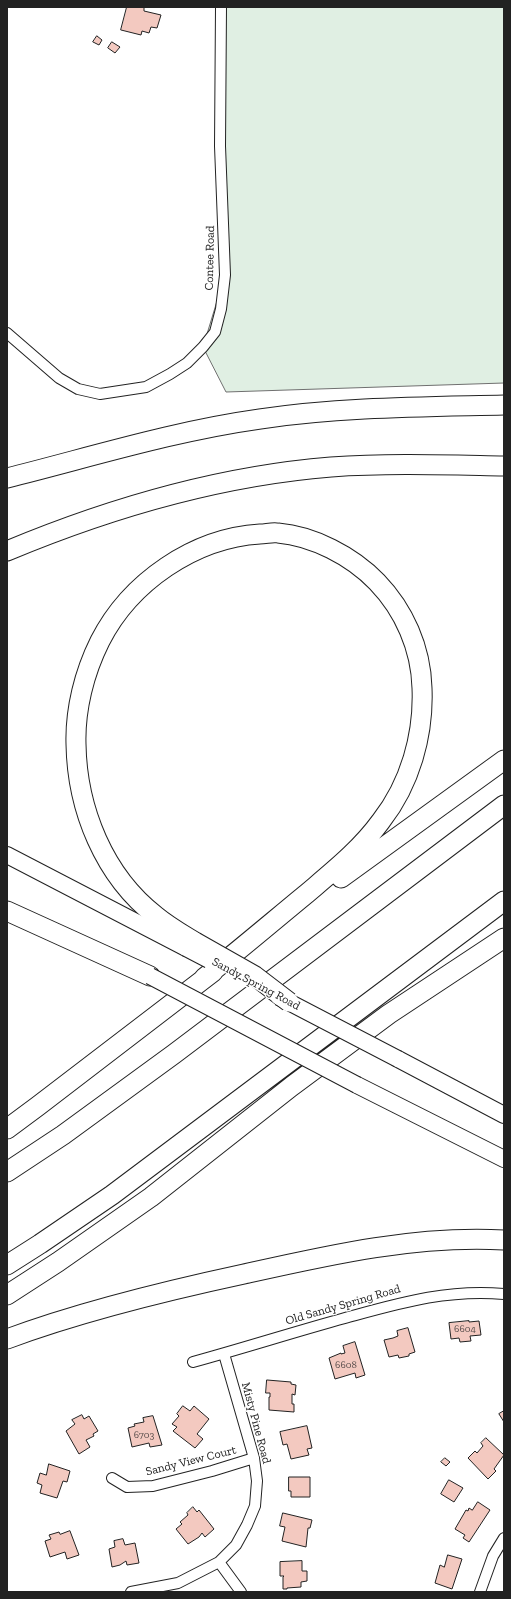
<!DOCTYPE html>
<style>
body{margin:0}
#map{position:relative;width:511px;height:1599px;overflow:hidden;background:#fff;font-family:"Zilla Slab",serif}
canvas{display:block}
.frame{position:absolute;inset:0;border:8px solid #222;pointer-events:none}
</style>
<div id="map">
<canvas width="511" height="1599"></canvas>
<div class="frame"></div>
</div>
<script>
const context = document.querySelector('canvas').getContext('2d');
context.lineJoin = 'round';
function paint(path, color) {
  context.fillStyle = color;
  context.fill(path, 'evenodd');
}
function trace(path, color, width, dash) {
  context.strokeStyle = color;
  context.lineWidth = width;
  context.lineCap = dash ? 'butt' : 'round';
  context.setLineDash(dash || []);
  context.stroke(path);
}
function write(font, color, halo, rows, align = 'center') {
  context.font = font + ' "Zilla Slab",serif';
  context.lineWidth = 3;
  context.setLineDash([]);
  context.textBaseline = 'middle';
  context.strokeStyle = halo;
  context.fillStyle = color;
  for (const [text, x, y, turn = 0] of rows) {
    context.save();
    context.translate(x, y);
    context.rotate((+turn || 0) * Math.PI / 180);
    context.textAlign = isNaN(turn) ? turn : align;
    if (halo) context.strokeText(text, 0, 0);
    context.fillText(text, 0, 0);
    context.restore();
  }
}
const green = new Path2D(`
 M 222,7 L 504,7 L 504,383 L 226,392 L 203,347 L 225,275 Z`);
paint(green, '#e0efe3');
trace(green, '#6f6f6f', 1);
const building = new Path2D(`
 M 127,7 L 144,7 L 144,11 L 161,15 L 157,28 L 151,27 L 149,33 L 142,31 L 141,35 L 121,30 Z
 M 97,36 L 102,40 L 99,45 L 93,42 Z
 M 112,42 L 120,47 L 115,53 L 108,48 Z
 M 469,1321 L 469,1322 L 479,1321 L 481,1335 L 470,1336 L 471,1341 L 460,1342 L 459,1338 L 451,1339 L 449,1323 Z
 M 408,1328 L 415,1352 L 409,1354 L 409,1356 L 399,1358 L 398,1355 L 389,1357 L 384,1340 L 393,1338 L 398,1336 L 397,1331 Z
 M 355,1342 L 365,1375 L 356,1378 L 355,1373 L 335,1379 L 329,1358 L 341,1353 L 341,1354 L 345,1353 L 343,1346 Z
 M 267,1380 L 291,1382 L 291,1384 L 296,1385 L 295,1395 L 292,1394 L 292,1404 L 294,1404 L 294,1412 L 269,1410 L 269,1397 L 270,1397 L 270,1393 L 266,1393 Z
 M 183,1406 L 190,1411 L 194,1406 L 209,1419 L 197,1434 L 203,1439 L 195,1448 L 173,1431 L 177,1427 L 172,1424 L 179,1416 L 177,1414 Z
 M 504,1411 L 504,1422 L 499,1414 Z
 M 82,1415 L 84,1419 L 89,1416 L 98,1431 L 93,1434 L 94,1436 L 86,1440 L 90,1447 L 79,1454 L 66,1431 L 75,1424 L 72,1420 Z
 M 153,1416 L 162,1445 L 150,1447 L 149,1443 L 132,1447 L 128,1428 L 135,1426 L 134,1424 L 144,1422 L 143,1418 Z
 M 307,1426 L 312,1448 L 307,1449 L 309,1455 L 291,1459 L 287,1444 L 283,1445 L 280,1432 Z
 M 486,1438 L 504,1455 L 494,1469 L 496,1471 L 488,1479 L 468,1458 L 475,1451 L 477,1453 L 483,1446 L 481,1443 Z
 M 445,1458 L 450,1462 L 446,1466 L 441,1462 Z
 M 49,1464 L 70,1471 L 67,1482 L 63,1481 L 57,1498 L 40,1493 L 42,1485 L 37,1483 L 40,1473 L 46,1475 Z
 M 289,1477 L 310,1477 L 310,1497 L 291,1497 L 291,1491 L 289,1491 Z
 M 449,1480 L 463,1488 L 454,1502 L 441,1494 Z
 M 478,1502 L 490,1510 L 469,1542 L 463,1538 L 465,1535 L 455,1529 L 466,1510 L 468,1511 L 469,1508 L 472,1510 Z
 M 193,1507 L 197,1512 L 199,1510 L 214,1529 L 205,1537 L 202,1533 L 199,1537 L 188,1544 L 176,1529 L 182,1524 L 180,1522 L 188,1515 L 187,1513 Z
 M 283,1513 L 312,1520 L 310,1528 L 308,1528 L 306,1547 L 282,1541 L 285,1527 L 280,1526 Z
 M 70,1531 L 79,1555 L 67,1559 L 65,1552 L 50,1557 L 45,1541 L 51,1539 L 49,1535 L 59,1532 L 60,1534 Z
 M 123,1539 L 125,1545 L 135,1543 L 139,1563 L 127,1565 L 126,1561 L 120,1565 L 112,1567 L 109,1549 L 115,1547 L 114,1541 Z
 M 448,1555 L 462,1559 L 452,1589 L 435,1583 L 440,1565 L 444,1567 Z
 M 302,1561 L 302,1571 L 307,1571 L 307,1581 L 301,1582 L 301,1587 L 287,1588 L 287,1589 L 283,1589 L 283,1577 L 284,1576 L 280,1576 L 280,1562 Z`);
paint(building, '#f3c9c0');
trace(building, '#222', 1);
const street = new Path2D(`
 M 7,333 L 59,378 L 78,389 L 100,394 L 146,387 L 170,374 L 187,363 L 203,347 L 215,332 L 221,309 L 225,275 L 220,146 L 221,7
 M 193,1362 C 244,1348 294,1332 345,1318 C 400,1303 446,1289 504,1294
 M 112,1478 L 127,1487 L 153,1486 L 212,1471 L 254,1458
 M 219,1562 L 241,1592
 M 131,1592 L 178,1583 L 219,1562 L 236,1545 L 247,1525 L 255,1506 L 257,1481 L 254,1458 L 224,1354
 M 480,1592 L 493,1556 L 504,1538`);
const primary = new Path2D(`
 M 7,855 L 186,948
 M 398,1059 L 504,1115
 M 357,1085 L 504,1159`);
const highway = new Path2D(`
 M 7,478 C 91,457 174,431 260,419 C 341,407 423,407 504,405
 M 7,551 C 110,508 219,476 331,467 C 389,463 447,465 504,466
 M 341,878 L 504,760
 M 7,911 L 150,976
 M 195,942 C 182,934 168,926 156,916 C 104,876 77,809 76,744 C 75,710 84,673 100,641 C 130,582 194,538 260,534 C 266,534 272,532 278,533 C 313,536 352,556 377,582 C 404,610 421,648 422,688 C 424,735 410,784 381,821 C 360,850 332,872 305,895 C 271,923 238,951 204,978
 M 7,1129 L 38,1106 L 213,972
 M 7,1172 L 63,1135 L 174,1054 L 504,805
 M 7,1265 L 40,1244 L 112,1195 L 504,901
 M 7,1295 L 58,1262 L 151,1197 L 292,1086 L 389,1014 L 504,938
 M 7,1339 C 82,1311 165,1291 244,1274 C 329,1255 416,1235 504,1240`);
trace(street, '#222', 12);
trace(primary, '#222', 18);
trace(highway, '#222', 21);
trace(street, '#fff', 10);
trace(primary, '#fff', 16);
trace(highway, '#fff', 19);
const primaryBridge = new Path2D(`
 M 186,948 L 209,960
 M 150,976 L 357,1085
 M 279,997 L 398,1059`);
const highwayBridge = new Path2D(`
 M 195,942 L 255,976 L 289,1002`);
trace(primaryBridge, '#222', 18, []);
trace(highwayBridge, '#222', 21, []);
trace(primaryBridge, '#fff', 16);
trace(highwayBridge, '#fff', 19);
write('10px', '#564c4a', null, [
 ["6604",465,1329],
 ["6608",346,1365],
 ["6703",144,1435]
]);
write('12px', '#222', '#fff', [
 ["Contee Road",210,258,-89],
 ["Sandy Spring Road",256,984,28],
 ["Old Sandy Spring Road",343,1305,-16],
 ["Misty Pine Road",256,1423,75],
 ["Sandy View Court",191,1461,-14]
]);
</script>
